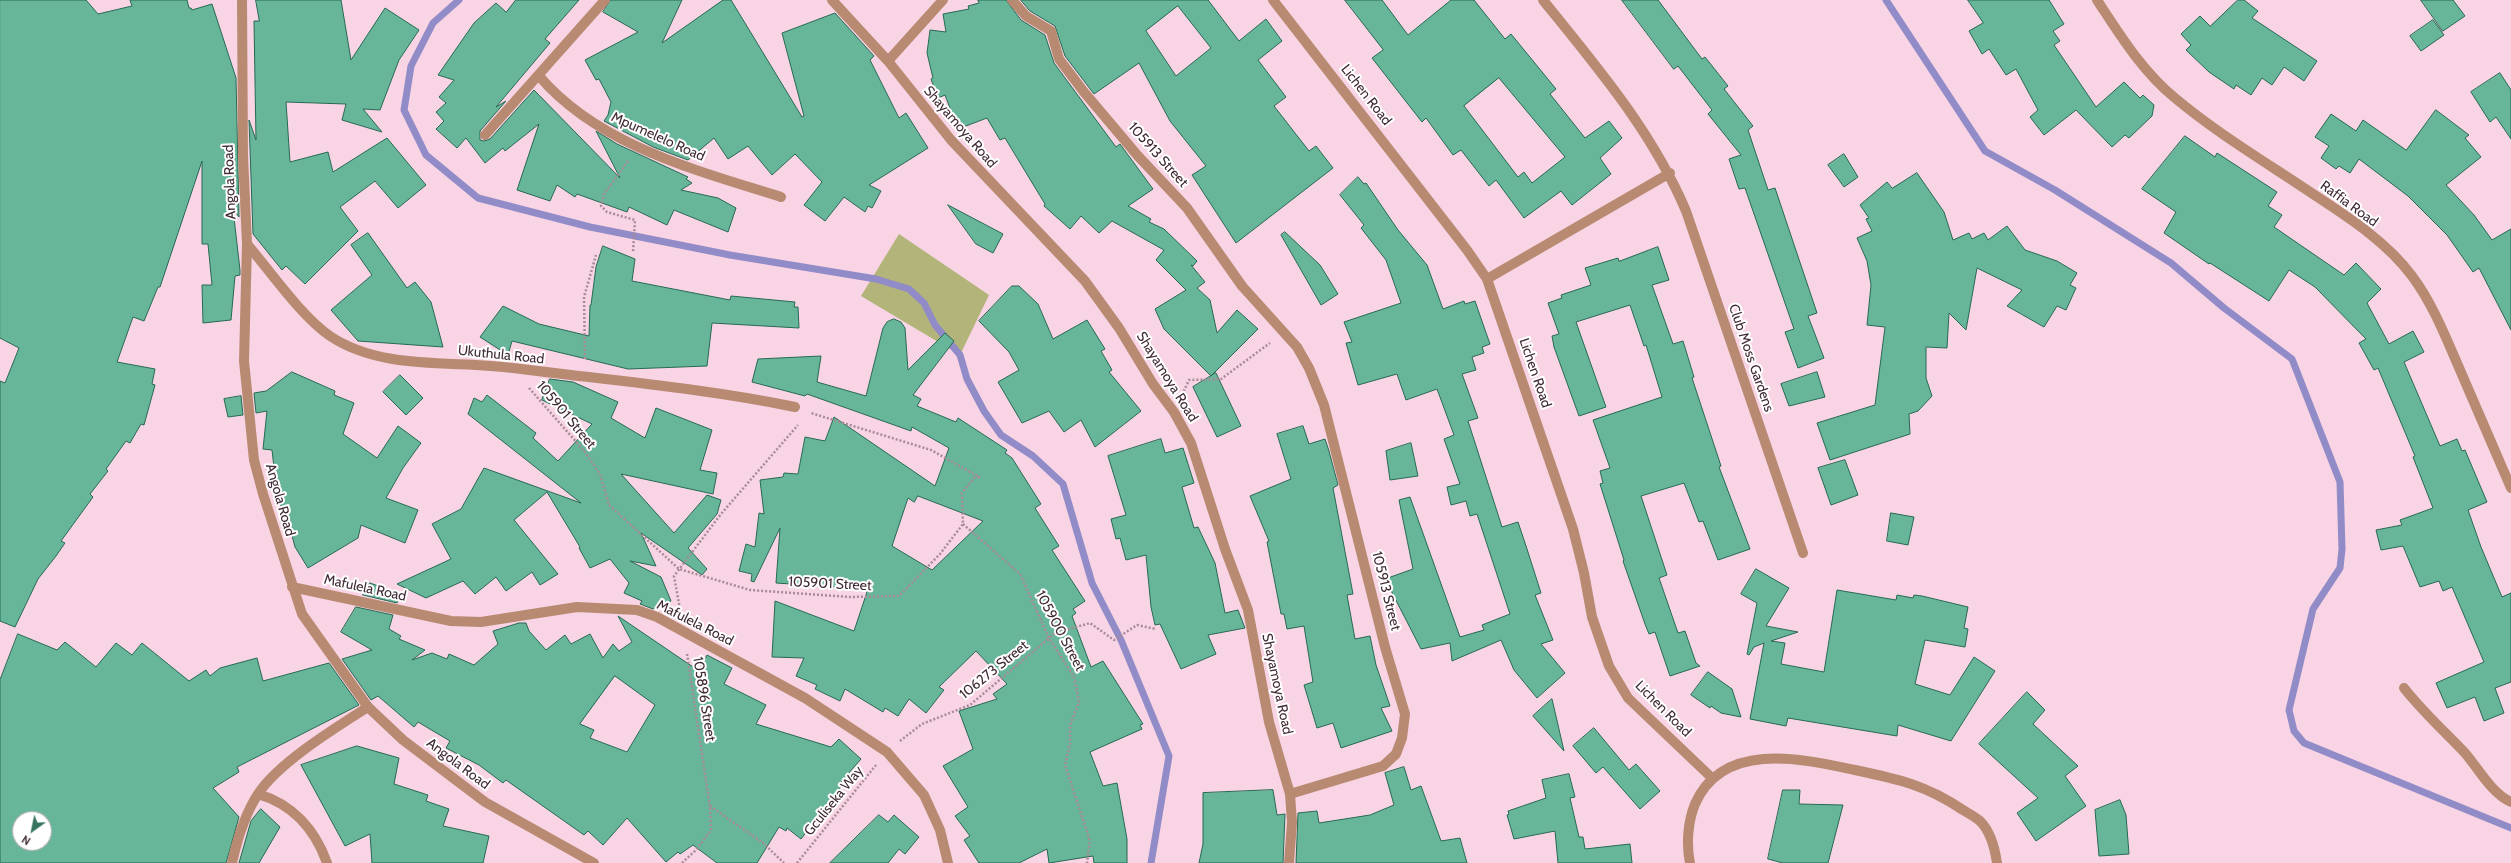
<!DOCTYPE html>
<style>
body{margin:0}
#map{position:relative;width:2511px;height:863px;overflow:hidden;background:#f8d4e4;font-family:Cabin,sans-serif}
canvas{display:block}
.north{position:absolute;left:12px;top:811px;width:40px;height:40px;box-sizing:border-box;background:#fff;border:1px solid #b3aaae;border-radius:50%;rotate:213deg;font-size:11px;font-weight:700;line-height:16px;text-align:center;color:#402a35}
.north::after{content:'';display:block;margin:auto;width:14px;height:18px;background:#36735e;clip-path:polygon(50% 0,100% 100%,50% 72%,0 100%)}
</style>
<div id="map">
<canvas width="2511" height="863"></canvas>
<div class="north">N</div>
</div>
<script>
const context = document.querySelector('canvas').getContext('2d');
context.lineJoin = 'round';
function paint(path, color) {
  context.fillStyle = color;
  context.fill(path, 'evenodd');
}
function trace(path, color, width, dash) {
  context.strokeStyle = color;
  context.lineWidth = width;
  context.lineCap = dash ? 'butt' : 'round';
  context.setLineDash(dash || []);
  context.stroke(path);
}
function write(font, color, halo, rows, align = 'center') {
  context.font = font + ' Cabin,sans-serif';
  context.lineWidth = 4;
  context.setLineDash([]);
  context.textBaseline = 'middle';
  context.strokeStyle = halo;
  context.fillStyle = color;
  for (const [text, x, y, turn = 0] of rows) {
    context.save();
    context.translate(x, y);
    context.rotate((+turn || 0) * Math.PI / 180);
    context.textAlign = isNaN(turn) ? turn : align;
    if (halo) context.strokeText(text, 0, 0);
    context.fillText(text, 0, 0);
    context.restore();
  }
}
paint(new Path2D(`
 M 899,234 L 989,295 L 960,355 L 861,296 Z`), '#b3b47a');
trace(new Path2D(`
 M 459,0 L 433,23 L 411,66 L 404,110 L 426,155 L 478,198 L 590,227 L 730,255 L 876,279 L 909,289 L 924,303 L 935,325 L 960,355 L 967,379 L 984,411 L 1001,435 L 1033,456 L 1063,484 L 1092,583 L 1121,640 L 1169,756 L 1151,863
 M 1886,0 L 1985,151 L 2055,190 L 2171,263 L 2224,308 L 2292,359 L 2340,482 L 2342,549 L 2340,568 L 2313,609 L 2289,710 L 2294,731 L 2304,743 L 2511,828`), '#918bc7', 7);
const building = new Path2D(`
 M 0,0 L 86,0 L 98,14 L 132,6 L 130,0 L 187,0 L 189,8 L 191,8 L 192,10 L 212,4 L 236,78 L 239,217 L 233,209 L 240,270 L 240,275 L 235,276 L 231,320 L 203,323 L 202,285 L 212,285 L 208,244 L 202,244 L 202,161 L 160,287 L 158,287 L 144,321 L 133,317 L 117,362 L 155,369 L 152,384 L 155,385 L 144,425 L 141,424 L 130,443 L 126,441 L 106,469 L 108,471 L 90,494 L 93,497 L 61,541 L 65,543 L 56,556 L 38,579 L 15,627 L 0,621 L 0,381 L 5,383 L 19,348 L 0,338 Z
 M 256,0 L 341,0 L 351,60 L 385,8 L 419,30 L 399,60 L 380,110 L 363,109 L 382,132 L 342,120 L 346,104 L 286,102 L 290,162 L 328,152 L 333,172 L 387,138 L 426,185 L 398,208 L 375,181 L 340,207 L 358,231 L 305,284 L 286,266 L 282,270 L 253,234 L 249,120 L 256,140 L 254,21 L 259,21 Z
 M 516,0 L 579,0 L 545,39 L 550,43 L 496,107 L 506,101 L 480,131 L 480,140 L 484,141 L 490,139 L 534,90 L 620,178 L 596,131 L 617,144 L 688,177 L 686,179 L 692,183 L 681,190 L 718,198 L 736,208 L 728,232 L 674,210 L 667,225 L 629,207 L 627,212 L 577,194 L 575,197 L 557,185 L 550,201 L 517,190 L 539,124 L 505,151 L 503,148 L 485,163 L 466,138 L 457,148 L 436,129 L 444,121 L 436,112 L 446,103 L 439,97 L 454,80 L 438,75 L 474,23 L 496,3 L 506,12 Z
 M 611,0 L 682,0 L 662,43 L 723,0 L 731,0 L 802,117 L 804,116 L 782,33 L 835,13 L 874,56 L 870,60 L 899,118 L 906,113 L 928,148 L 869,185 L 881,191 L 872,208 L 868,206 L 865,212 L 844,197 L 825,221 L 804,205 L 822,182 L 795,154 L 772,175 L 748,146 L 728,159 L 714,138 L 688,160 L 653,147 L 604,121 L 608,115 L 611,102 L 599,79 L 596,80 L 585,60 L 638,32 L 603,12 Z
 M 978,0 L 1006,0 L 1021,20 L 1045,35 L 1054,63 L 1116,147 L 1120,144 L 1153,189 L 1128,206 L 1151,219 L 1149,222 L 1164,229 L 1197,261 L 1193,266 L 1191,265 L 1205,282 L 1197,288 L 1210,300 L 1217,333 L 1237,310 L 1258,329 L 1211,376 L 1164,329 L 1155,309 L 1186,290 L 1156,260 L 1164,250 L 1112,221 L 1099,233 L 1081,216 L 1070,229 L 1044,206 L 1045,204 L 1005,138 L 1000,140 L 987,118 L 958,129 L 945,95 L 938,98 L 931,79 L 933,78 L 927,53 L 930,30 L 946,32 L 943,14 L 969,9 L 968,6 L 979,3 Z
 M 1021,0 L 1208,0 L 1239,41 L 1266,19 L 1282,41 L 1258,60 L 1286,97 L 1274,106 L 1309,151 L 1316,146 L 1333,168 L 1236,243 L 1192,175 L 1206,166 L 1170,121 L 1139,63 L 1094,94 L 1065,56 L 1055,26 L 1030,11 ZM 1178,6 L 1211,48 L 1176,76 L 1146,31 Z
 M 1345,0 L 1382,0 L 1408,35 L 1451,0 L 1474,0 L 1505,39 L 1511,34 L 1556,89 L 1550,94 L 1585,138 L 1609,121 L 1622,138 L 1600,158 L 1611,174 L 1572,205 L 1561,191 L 1524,218 L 1496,180 L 1489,186 L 1461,150 L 1453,155 L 1426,118 L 1422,122 L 1372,58 L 1383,50 ZM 1499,78 L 1565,157 L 1532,183 L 1524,172 L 1518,177 L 1464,106 Z
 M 1622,0 L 1658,0 L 1702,59 L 1705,57 L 1728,86 L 1724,89 L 1753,126 L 1748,130 L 1768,190 L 1775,188 L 1817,313 L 1808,316 L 1824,358 L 1798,368 L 1785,332 L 1794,329 L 1745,188 L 1739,189 L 1729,159 L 1741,155 L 1708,114 L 1712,110 L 1678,66 L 1674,69 Z
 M 1968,0 L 2049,0 L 2064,24 L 2053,31 L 2060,41 L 2054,45 L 2096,107 L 2124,82 L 2140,98 L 2143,95 L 2154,105 L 2152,116 L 2129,138 L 2125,135 L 2112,147 L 2076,110 L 2044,135 L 2030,117 L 2038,110 L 2016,69 L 2006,75 L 1989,49 L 1982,54 L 1969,31 L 1983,23 Z
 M 2238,0 L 2244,0 L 2258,11 L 2252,18 L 2317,61 L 2304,81 L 2284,67 L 2272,85 L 2262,78 L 2251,95 L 2236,85 L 2234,89 L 2209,72 L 2186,50 L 2191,45 L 2181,34 L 2200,16 L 2210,26 Z
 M 2421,0 L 2453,0 L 2465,16 L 2443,31 Z
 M 2433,20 L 2444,35 L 2421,51 L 2410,36 Z
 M 2500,73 L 2511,90 L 2511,139 L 2496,117 L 2490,122 L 2471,92 Z
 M 2436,110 L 2469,135 L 2465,138 L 2481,157 L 2446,185 L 2474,215 L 2492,240 L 2511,229 L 2511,330 L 2479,268 L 2473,272 L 2447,235 L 2408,196 L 2359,159 L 2350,173 L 2339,166 L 2336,169 L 2321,158 L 2329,146 L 2315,137 L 2331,114 L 2356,131 L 2363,120 L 2406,150 Z
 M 2185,136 L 2215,157 L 2217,153 L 2277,192 L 2268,206 L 2282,215 L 2274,227 L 2344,275 L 2356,263 L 2381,289 L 2367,303 L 2389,344 L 2413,331 L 2424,352 L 2404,362 L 2440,446 L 2457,439 L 2462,451 L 2465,450 L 2487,502 L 2468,510 L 2481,547 L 2502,597 L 2511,593 L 2511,682 L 2495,688 L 2504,713 L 2484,721 L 2475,697 L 2447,708 L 2436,683 L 2484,662 L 2452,587 L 2443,591 L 2439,581 L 2420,587 L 2403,546 L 2381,550 L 2376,530 L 2402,525 L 2400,520 L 2433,508 L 2413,457 L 2415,456 L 2378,368 L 2374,370 L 2359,343 L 2366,339 L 2315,287 L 2289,270 L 2269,301 L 2210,263 L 2209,264 L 2164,233 L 2176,212 L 2142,189 Z
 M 1844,154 L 1858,177 L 1844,187 L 1828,165 Z
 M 1917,173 L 1944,212 L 1953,240 L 1969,233 L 1972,239 L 1984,233 L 1988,240 L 2007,226 L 2025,250 L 2057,261 L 2077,273 L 2070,285 L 2076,288 L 2066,310 L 2057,306 L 2044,327 L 2007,306 L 2022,290 L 1977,268 L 1966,330 L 1949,313 L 1947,348 L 1926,347 L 1926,378 L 1932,396 L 1918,411 L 1909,414 L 1910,434 L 1830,460 L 1817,423 L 1875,405 L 1885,327 L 1867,325 L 1871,285 L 1867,261 L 1857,238 L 1872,231 L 1866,219 L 1869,218 L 1860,205 L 1887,182 L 1892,188 Z
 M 1358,177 L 1364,184 L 1366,183 L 1398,230 L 1427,265 L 1443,309 L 1464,301 L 1465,304 L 1475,301 L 1484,327 L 1490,344 L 1482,347 L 1484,353 L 1472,357 L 1476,370 L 1462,374 L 1478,418 L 1468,421 L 1502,527 L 1518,522 L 1527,549 L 1541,593 L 1535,595 L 1553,640 L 1541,644 L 1565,673 L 1537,698 L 1514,670 L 1501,640 L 1452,661 L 1450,643 L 1421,649 L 1385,579 L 1413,569 L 1399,500 L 1410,497 L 1460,637 L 1484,630 L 1482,625 L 1510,614 L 1477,514 L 1470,516 L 1466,501 L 1451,505 L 1447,487 L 1460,484 L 1444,439 L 1454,435 L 1437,389 L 1406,400 L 1397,374 L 1358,385 L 1346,343 L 1352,342 L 1344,322 L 1401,303 L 1386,260 L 1361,228 L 1364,225 L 1340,195 Z
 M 948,205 L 1003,234 L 993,253 L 976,244 Z
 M 1285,232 L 1320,265 L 1338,294 L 1321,305 L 1281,235 Z
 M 368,233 L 407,288 L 415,282 L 431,302 L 443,347 L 358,341 L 331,310 L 372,275 L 351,245 Z
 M 603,246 L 635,259 L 632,281 L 730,300 L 731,296 L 795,302 L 794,307 L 798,307 L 799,328 L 712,323 L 707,366 L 628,369 L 512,341 L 508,355 L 480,337 L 503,306 L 539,324 L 589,336 L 590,305 L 591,305 L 596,267 Z
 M 1658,247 L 1669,280 L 1652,285 L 1673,344 L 1683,341 L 1694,377 L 1692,378 L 1721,466 L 1719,467 L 1750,549 L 1718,560 L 1703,521 L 1699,522 L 1684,483 L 1641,496 L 1667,575 L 1659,578 L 1678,633 L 1685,631 L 1696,663 L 1700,666 L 1670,676 L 1655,632 L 1649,634 L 1645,624 L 1623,561 L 1624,560 L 1600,484 L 1603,483 L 1600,471 L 1610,468 L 1593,420 L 1662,397 L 1646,345 L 1644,346 L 1630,305 L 1576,322 L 1606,407 L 1579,416 L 1554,347 L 1552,336 L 1559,334 L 1548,303 L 1562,298 L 1561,295 L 1591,285 L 1585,268 L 1618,258 L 1619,261 Z
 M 1012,286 L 1019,286 L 1038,304 L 1053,339 L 1087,320 L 1105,349 L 1101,351 L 1112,370 L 1109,372 L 1141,411 L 1095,447 L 1081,420 L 1064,432 L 1049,411 L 1022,423 L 998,382 L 1019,370 L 1009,352 L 979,321 Z
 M 894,319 L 901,322 L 905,328 L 908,370 L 945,333 L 954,341 L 913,395 L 921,399 L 917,406 L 956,422 L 958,418 L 1007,450 L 1005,453 L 1012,458 L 1041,504 L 1035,508 L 1059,546 L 1052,550 L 1085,601 L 1073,609 L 1076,613 L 1072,616 L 1091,667 L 1103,661 L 1143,724 L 1140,725 L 1142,729 L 1090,752 L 1103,786 L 1117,783 L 1127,839 L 1127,863 L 1094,863 L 1093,856 L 1049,863 L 1047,849 L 1019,863 L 979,863 L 964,840 L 970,836 L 955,816 L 968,807 L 943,766 L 973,749 L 959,711 L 997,699 L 993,694 L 1007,684 L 976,651 L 939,687 L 944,690 L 926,713 L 909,699 L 898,716 L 885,708 L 883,712 L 845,689 L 840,701 L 815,689 L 817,685 L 796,676 L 804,658 L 772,657 L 775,601 L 854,631 L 868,589 L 776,583 L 780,528 L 754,582 L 751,581 L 752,574 L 739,571 L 746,544 L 755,547 L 759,513 L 764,514 L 760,480 L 783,477 L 784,473 L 798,474 L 805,437 L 825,441 L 834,417 L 935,486 L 949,448 L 912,427 L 911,431 L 807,394 L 805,396 L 752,382 L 758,359 L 821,356 L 817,382 L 866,396 L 883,328 L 887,322 ZM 918,496 L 983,521 L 932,570 L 892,546 L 908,498 L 914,502 Z
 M 292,372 L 335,391 L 334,395 L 354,403 L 343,434 L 377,458 L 398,426 L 421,443 L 403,468 L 386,498 L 418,510 L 405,543 L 361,525 L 358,538 L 308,568 L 295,547 L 285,509 L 278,503 L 272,450 L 263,449 L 267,411 L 256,413 L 254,393 L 266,391 Z
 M 1817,372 L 1825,397 L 1789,406 L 1781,384 Z
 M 1216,373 L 1241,426 L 1217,437 L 1193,387 Z
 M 400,375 L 423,398 L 406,415 L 383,392 Z
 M 550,379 L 573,382 L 618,402 L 611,418 L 645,438 L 656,408 L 712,430 L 700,470 L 717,473 L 713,494 L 621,474 L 674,533 L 707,495 L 721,500 L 717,514 L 688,548 L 707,569 L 702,575 L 641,533 L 656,566 L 630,561 L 661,577 L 671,601 L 653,609 L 640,604 L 642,601 L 624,593 L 629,583 L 610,559 L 590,568 L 579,548 L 580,547 L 547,492 L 514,520 L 558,574 L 540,585 L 532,572 L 506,591 L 496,577 L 475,594 L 463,581 L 426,598 L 397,584 L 451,559 L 432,524 L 461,509 L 484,468 L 581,503 L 468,414 L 474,398 L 482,402 L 487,395 L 536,433 L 533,438 L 558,461 L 592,424 L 542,400 Z
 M 241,396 L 243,415 L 228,417 L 224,399 Z
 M 1303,426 L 1309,444 L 1325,439 L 1329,451 L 1338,485 L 1333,488 L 1353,594 L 1347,595 L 1355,639 L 1370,636 L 1376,665 L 1390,706 L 1381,708 L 1392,731 L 1341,748 L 1333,723 L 1317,728 L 1304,685 L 1313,682 L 1304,626 L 1287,629 L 1284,614 L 1281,614 L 1267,542 L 1269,541 L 1250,496 L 1291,479 L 1277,434 Z
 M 1161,439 L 1165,453 L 1183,448 L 1194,483 L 1182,487 L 1194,528 L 1198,527 L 1215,563 L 1225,613 L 1238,610 L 1245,628 L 1208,635 L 1216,654 L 1181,669 L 1160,624 L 1155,625 L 1151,607 L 1146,555 L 1126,560 L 1120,538 L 1116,539 L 1111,519 L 1126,515 L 1108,456 Z
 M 1411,443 L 1418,476 L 1390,480 L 1386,451 Z
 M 1845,460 L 1858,495 L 1831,505 L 1818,468 Z
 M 1891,513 L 1914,517 L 1908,545 L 1887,541 Z
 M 1756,569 L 1789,588 L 1766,626 L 1798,632 L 1771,641 L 1785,643 L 1781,664 L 1824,672 L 1837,590 L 1896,600 L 1897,595 L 1913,598 L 1914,595 L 1922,596 L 1968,607 L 1964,628 L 1968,629 L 1965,647 L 1925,640 L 1915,684 L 1950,695 L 1974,657 L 1995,671 L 1951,741 L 1898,725 L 1897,736 L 1788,718 L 1786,726 L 1750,719 L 1764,643 L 1754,647 L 1749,655 L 1747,654 L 1757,603 L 1741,594 Z
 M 370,583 L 400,594 L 397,603 L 363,595 Z
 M 356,607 L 393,615 L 389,629 L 401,636 L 399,639 L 425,650 L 412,660 L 432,653 L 447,659 L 449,654 L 474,665 L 498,644 L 493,631 L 519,623 L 526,623 L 529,631 L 546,650 L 565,635 L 571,644 L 590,634 L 603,658 L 613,644 L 619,651 L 632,642 L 618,616 L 699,671 L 707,655 L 732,668 L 724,684 L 766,705 L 756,724 L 831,747 L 839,739 L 861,759 L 841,782 L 843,784 L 801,839 L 787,828 L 786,831 L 779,827 L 757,863 L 717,863 L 693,845 L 680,854 L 678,852 L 666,862 L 627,818 L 603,845 L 588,831 L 584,835 L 506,780 L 503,783 L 479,765 L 446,748 L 450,741 L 418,722 L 414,727 L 378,696 L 371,700 L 342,659 L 372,650 L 341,632 ZM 615,676 L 655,705 L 627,752 L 590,738 L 594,730 L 580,724 Z
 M 18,634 L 57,650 L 65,642 L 96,667 L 116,643 L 132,655 L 142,643 L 189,681 L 206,670 L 210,676 L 220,668 L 257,658 L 263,681 L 329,663 L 359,705 L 237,767 L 239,772 L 213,788 L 239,817 L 226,863 L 0,863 L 0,680 ZM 20,819 L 44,819 L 44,843 L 20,843 Z
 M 1708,672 L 1732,689 L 1741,717 L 1721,713 L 1711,706 L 1710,708 L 1691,695 Z
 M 2027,692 L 2045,710 L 2033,724 L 2078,766 L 2065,776 L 2086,806 L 2036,841 L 2017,813 L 2038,798 L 1979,744 Z
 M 1552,699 L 1564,751 L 1533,716 Z
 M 1594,728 L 1629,770 L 1636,764 L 1660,791 L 1640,809 L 1603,767 L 1596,773 L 1573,746 Z
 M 357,746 L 399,758 L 394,784 L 428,795 L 426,801 L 449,809 L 443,826 L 489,836 L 483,863 L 372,863 L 370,834 L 345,846 L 301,765 Z
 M 1404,767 L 1411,790 L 1421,786 L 1441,841 L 1460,838 L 1467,863 L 1296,863 L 1298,813 L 1317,811 L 1319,823 L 1370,815 L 1394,805 L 1385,773 Z
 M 1569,774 L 1575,797 L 1570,798 L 1579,837 L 1583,837 L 1585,849 L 1630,844 L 1632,863 L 1558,863 L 1555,831 L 1514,839 L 1507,815 L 1509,814 L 1508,811 L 1546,798 L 1542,780 Z
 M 1273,790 L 1277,815 L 1285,814 L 1283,863 L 1199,863 L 1203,844 L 1203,793 Z
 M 1783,790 L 1800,790 L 1799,804 L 1843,805 L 1828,863 L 1783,863 L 1768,859 Z
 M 2120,800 L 2126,815 L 2129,854 L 2099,856 L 2095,810 Z
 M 261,809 L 280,827 L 259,863 L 239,863 L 251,821 Z
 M 879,815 L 888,822 L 894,815 L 919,837 L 905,854 L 899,849 L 888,863 L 830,863 Z`);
paint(building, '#67b69a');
trace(building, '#266953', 1);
trace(new Path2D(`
 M 628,161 L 604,194 L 601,206 L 607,212 L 635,220 L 633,252
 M 585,359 L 584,297 L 596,255
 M 529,388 L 585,452 L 600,474 L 609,505 L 679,569 L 750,590 L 850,597 L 899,596 L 940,554 L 963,524 L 962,493 L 974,478 L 979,477 L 931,450 L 811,413
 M 1182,395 L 1189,380 L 1221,379 L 1270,343
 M 963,524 L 1020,574 L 1049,638 L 1074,677 L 1079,702 L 1070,725 L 1070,744 L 1065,765 L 1090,841 L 1087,863
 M 680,609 L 674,576 L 721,514 L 798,425
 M 900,741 L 922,724 L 970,705 L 1055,633 L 1090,623 L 1114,640 L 1137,625 L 1156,629
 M 710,806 L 763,843 L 784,863
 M 682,863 L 696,850 L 711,830 L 710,807 L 687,654
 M 797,863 L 876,765`), '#a88a98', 2.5, [2, 2]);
trace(new Path2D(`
 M 2404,688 C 2423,712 2444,731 2465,753 C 2478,768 2492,794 2511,802
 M 258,794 C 292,804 315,829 327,863
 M 232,863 C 237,840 245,814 258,794 C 278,763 335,728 368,707`), '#b98a72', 10);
trace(new Path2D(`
 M 242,0 L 243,156 L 247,244 L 244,361 L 254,460 L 263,494 L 302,614 L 368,707 L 403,740 L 485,802 L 594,863
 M 832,0 L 888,61 L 951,140 L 1085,281 L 1119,328 L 1153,384 L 1174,412 L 1191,443 L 1225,549 L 1248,610 L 1269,722 L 1290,794 L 1292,822 L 1289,863
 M 1012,0 L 1026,16 L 1051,31 L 1059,59 L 1084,92 L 1138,156 L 1187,208 L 1242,286 L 1297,347 L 1309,368 L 1324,405 L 1385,647 L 1405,714 L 1402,738 L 1396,754 L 1383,766 L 1290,794
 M 1273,0 L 1467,250 L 1487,279 L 1573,529 L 1584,573 L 1592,617 L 1609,666 L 1628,698 L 1712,778
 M 1543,0 C 1597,67 1652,131 1686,211 L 1803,553
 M 2097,0 C 2120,35 2142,71 2175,98 C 2218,134 2267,163 2313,194 C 2348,217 2387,242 2412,276 C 2433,304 2446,338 2460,370 C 2477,409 2494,449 2511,488
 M 888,61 L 943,0
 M 539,76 C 599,146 696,170 781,197
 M 485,135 L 605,0
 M 247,244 C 270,271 301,316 330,336 C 382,371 454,360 513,368 C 607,380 702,388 795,407
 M 1487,279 L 1670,173
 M 292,587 L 451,621 L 481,622 L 577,607 L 637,610 L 657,617 L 805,698 L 887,752 L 924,795 L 940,830 L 948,863
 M 1690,863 C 1686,844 1688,821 1695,804 C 1723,740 1803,759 1855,770 C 1898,779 1926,785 1963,810 C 1968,813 1975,817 1980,821 C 1991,832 1995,849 1997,863`), '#b98a72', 10);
write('14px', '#402a35', '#fff', [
 ["Lichen Road",1366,95,52],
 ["Shayamoya Road",960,127,49],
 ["Mpumelelo Road",658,137,24],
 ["105913 Street",1158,155,48],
 ["Angola Road",230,182,-92],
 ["Raffia Road",2349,204,36],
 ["Ukuthula Road",501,355,6],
 ["Club Moss Gardens",1751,358,71],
 ["Lichen Road",1535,373,71],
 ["Shayamoya Road",1167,377,58],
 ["105901 Street",566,415,50],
 ["Angola Road",280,500,74],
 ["105901 Street",830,584,3],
 ["Mafulela Road",365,588,12],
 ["105913 Street",1386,591,76],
 ["Mafulela Road",695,623,27],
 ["105900 Street",1060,631,62],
 ["106273 Street",994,670,-39],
 ["Shayamoya Road",1277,684,78],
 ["105896 Street",704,699,81],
 ["Lichen Road",1663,709,45],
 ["Angola Road",458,764,37],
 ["Gculiseka Way",834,801,-51]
]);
</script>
